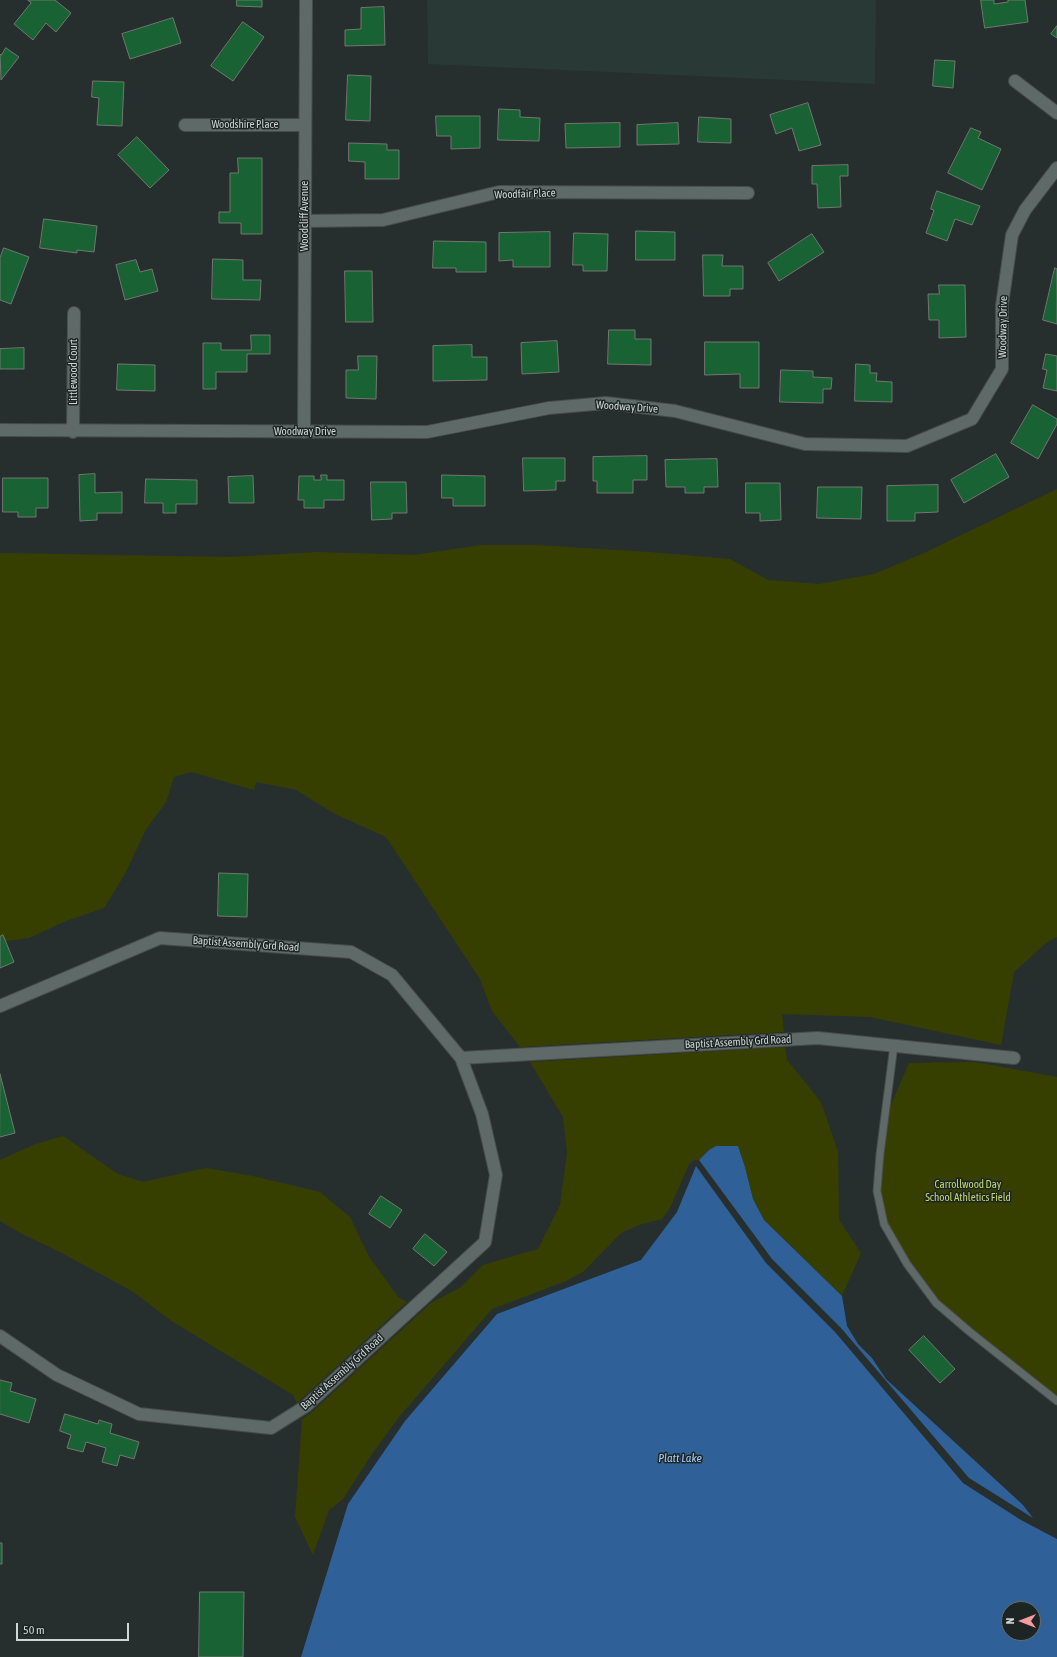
<!DOCTYPE html>
<style>
body{margin:0}
#map{position:relative;width:1057px;height:1657px;overflow:hidden;background:#262f2d;font-family:"Asap Condensed",sans-serif}
canvas{display:block}
.north{position:absolute;left:1001px;top:1601px;width:40px;height:40px;box-sizing:border-box;background:#1c2524;border:1px solid #646c6b;border-radius:50%;rotate:270deg;font-size:11px;font-weight:700;line-height:16px;text-align:center;color:#d0d6d5}
.north::after{content:'';display:block;margin:auto;width:14px;height:18px;background:#f49aa0;clip-path:polygon(50% 0,100% 100%,50% 72%,0 100%)}
.scale{position:absolute;left:16px;top:1623px;width:113px;height:18px;box-sizing:border-box;border:2px solid #d0d6d5;border-top:0;padding-left:5px;font-size:12px;line-height:14px;white-space:nowrap;color:#d0d6d5;-webkit-text-stroke:3px #1c2524;paint-order:stroke}
</style>
<div id="map">
<canvas width="1057" height="1657"></canvas>
<div class="north">N</div>
<div class="scale">50 m</div>
</div>
<script>
const context = document.querySelector('canvas').getContext('2d');
context.lineJoin = 'round';
function paint(path, color) {
  context.fillStyle = color;
  context.fill(path, 'evenodd');
}
function trace(path, color, width, dash) {
  context.strokeStyle = color;
  context.lineWidth = width;
  context.lineCap = dash ? 'butt' : 'round';
  context.setLineDash(dash || []);
  context.stroke(path);
}
function write(font, color, halo, rows, align = 'center') {
  context.font = font + ' "Asap Condensed",sans-serif';
  context.lineWidth = 3;
  context.setLineDash([]);
  context.textBaseline = 'middle';
  context.strokeStyle = halo;
  context.fillStyle = color;
  for (const [text, x, y, turn = 0] of rows) {
    context.save();
    context.translate(x, y);
    context.rotate((+turn || 0) * Math.PI / 180);
    context.textAlign = isNaN(turn) ? turn : align;
    if (halo) context.strokeText(text, 0, 0);
    context.fillText(text, 0, 0);
    context.restore();
  }
}
paint(new Path2D(`
 M 427,0 L 876,0 L 875,84 L 428,64 Z`), '#283936');
paint(new Path2D(`
 M 1057,489 L 1057,937 L 1046,943 L 1014,972 L 1001,1045 L 870,1017 L 782,1014 L 784,1032 L 520,1047 L 492,1011 L 480,979 L 386,837 L 335,814 L 296,790 L 256,782 L 254,790 L 191,772 L 174,777 L 166,802 L 145,831 L 125,874 L 104,908 L 66,921 L 29,938 L 0,942 L 0,553 L 229,557 L 317,552 L 414,555 L 481,545 L 536,545 L 650,552 L 730,559 L 768,580 L 819,584 L 874,574 L 924,553 Z
 M 785,1047 L 787,1060 L 821,1102 L 838,1152 L 839,1220 L 861,1253 L 842,1296 L 764,1220 L 753,1199 L 745,1167 L 738,1146 L 709,1150 L 699,1160 L 694,1160 L 689,1164 L 670,1208 L 662,1219 L 639,1225 L 621,1233 L 583,1272 L 566,1281 L 492,1309 L 399,1417 L 372,1454 L 343,1499 L 329,1510 L 313,1555 L 295,1517 L 302,1419 L 312,1412 L 431,1303 L 461,1287 L 483,1265 L 538,1249 L 560,1205 L 567,1153 L 563,1117 L 530,1062 Z
 M 975,1062 L 1057,1077 L 1057,1402 L 933,1301 L 887,1228 L 878,1194 L 890,1107 L 909,1063 Z
 M 63,1136 L 118,1174 L 143,1182 L 206,1168 L 253,1176 L 320,1192 L 350,1217 L 368,1255 L 398,1297 L 407,1302 L 297,1403 L 293,1395 L 170,1320 L 132,1291 L 56,1250 L 22,1234 L 0,1221 L 0,1160 L 33,1145 Z`), '#373f00');
paint(new Path2D(`
 M 716,1146 L 738,1146 L 745,1167 L 753,1199 L 764,1220 L 842,1296 L 847,1326 L 858,1344 L 872,1358 L 886,1379 L 1023,1505 L 1033,1518 L 969,1478 L 841,1328 L 772,1259 L 699,1160 L 709,1150 Z
 M 696,1166 L 766,1263 L 835,1332 L 963,1483 L 1021,1520 L 1057,1539 L 1057,1657 L 301,1657 L 348,1504 L 405,1421 L 497,1314 L 641,1260 L 677,1212 ZM 1009,1609 L 1033,1609 L 1033,1633 L 1009,1633 Z`), '#2f6097');
const building = new Path2D(`
 M 28,0 L 55,0 L 71,13 L 56,32 L 46,23 L 33,40 L 14,24 L 31,3 Z
 M 237,0 L 262,0 L 262,7 L 237,6 Z
 M 981,0 L 994,0 L 994,4 L 1008,2 L 1008,0 L 1025,0 L 1028,22 L 985,28 Z
 M 384,7 L 385,45 L 345,46 L 345,30 L 361,29 L 361,8 Z
 M 173,18 L 181,43 L 130,59 L 122,34 Z
 M 243,22 L 264,37 L 233,81 L 211,66 Z
 M 1057,26 L 1057,38 L 1051,34 Z
 M 6,48 L 19,57 L 1,80 L 0,54 L 1,55 Z
 M 935,60 L 955,61 L 953,88 L 933,86 Z
 M 348,75 L 371,76 L 370,121 L 346,120 Z
 M 93,81 L 124,82 L 122,126 L 97,125 L 99,98 L 92,97 Z
 M 808,103 L 821,145 L 799,151 L 792,128 L 776,134 L 770,115 Z
 M 499,109 L 520,110 L 520,117 L 540,118 L 539,141 L 498,140 Z
 M 436,116 L 480,116 L 480,148 L 451,149 L 451,136 L 437,136 Z
 M 699,117 L 731,119 L 731,143 L 698,142 Z
 M 620,123 L 620,147 L 566,148 L 565,124 Z
 M 678,123 L 679,144 L 637,145 L 637,125 Z
 M 971,128 L 981,132 L 978,138 L 1001,149 L 982,190 L 948,173 Z
 M 137,137 L 169,170 L 150,188 L 118,155 Z
 M 349,143 L 387,144 L 387,150 L 399,150 L 399,179 L 365,179 L 365,162 L 349,161 Z
 M 238,158 L 262,158 L 262,234 L 241,234 L 241,223 L 219,223 L 219,212 L 230,212 L 230,173 L 238,173 Z
 M 848,165 L 848,176 L 840,176 L 841,207 L 818,208 L 817,184 L 812,184 L 812,166 Z
 M 937,191 L 980,206 L 972,225 L 955,219 L 947,241 L 926,233 L 934,210 L 931,209 Z
 M 44,219 L 97,226 L 94,252 L 77,250 L 77,253 L 40,248 Z
 M 636,231 L 675,232 L 675,260 L 636,260 Z
 M 550,232 L 550,267 L 513,267 L 513,260 L 499,261 L 499,233 Z
 M 574,233 L 608,234 L 607,271 L 583,271 L 583,265 L 573,265 Z
 M 812,234 L 824,252 L 779,281 L 768,263 Z
 M 434,241 L 486,242 L 486,272 L 456,272 L 456,268 L 433,268 Z
 M 4,248 L 29,257 L 11,304 L 0,300 L 0,258 Z
 M 703,255 L 723,255 L 722,266 L 743,266 L 743,289 L 730,289 L 730,296 L 704,296 Z
 M 213,259 L 243,260 L 243,280 L 261,280 L 260,300 L 212,299 Z
 M 136,260 L 140,272 L 152,269 L 158,291 L 125,300 L 116,265 Z
 M 1055,268 L 1057,269 L 1057,324 L 1043,320 Z
 M 345,271 L 372,271 L 373,322 L 346,322 Z
 M 939,285 L 965,285 L 966,337 L 939,338 L 939,320 L 929,320 L 928,294 L 939,294 Z
 M 609,330 L 635,330 L 635,339 L 651,339 L 651,365 L 608,364 Z
 M 251,335 L 270,335 L 270,354 L 247,354 L 247,372 L 216,372 L 216,389 L 203,389 L 203,343 L 221,343 L 221,350 L 251,350 Z
 M 557,341 L 559,372 L 522,374 L 521,343 Z
 M 705,342 L 759,342 L 759,388 L 740,388 L 740,374 L 705,375 Z
 M 472,345 L 472,357 L 487,357 L 487,380 L 433,381 L 433,346 Z
 M 24,348 L 24,369 L 0,369 L 0,349 Z
 M 1046,354 L 1057,356 L 1057,391 L 1043,388 L 1047,370 L 1043,369 Z
 M 358,356 L 377,356 L 376,399 L 346,398 L 346,370 L 358,370 Z
 M 118,364 L 155,365 L 155,391 L 117,390 Z
 M 856,364 L 870,365 L 870,373 L 877,373 L 876,381 L 892,382 L 892,402 L 855,401 Z
 M 781,370 L 813,371 L 813,377 L 832,378 L 831,389 L 823,389 L 823,403 L 780,402 Z
 M 1033,405 L 1057,419 L 1057,424 L 1038,459 L 1011,443 Z
 M 996,454 L 1009,477 L 964,503 L 951,480 Z
 M 647,456 L 647,480 L 633,480 L 633,493 L 597,493 L 597,481 L 593,481 L 593,457 Z
 M 523,458 L 565,458 L 565,481 L 556,481 L 556,490 L 524,491 Z
 M 717,459 L 718,487 L 704,487 L 704,493 L 685,493 L 685,487 L 666,487 L 665,460 Z
 M 95,474 L 95,493 L 122,492 L 122,513 L 97,513 L 97,520 L 80,521 L 79,475 Z
 M 321,475 L 327,475 L 327,480 L 344,480 L 344,500 L 324,500 L 324,508 L 304,508 L 304,500 L 298,500 L 299,476 L 314,476 L 314,480 L 321,480 Z
 M 442,475 L 485,476 L 485,506 L 453,506 L 453,498 L 442,498 Z
 M 253,476 L 254,503 L 229,503 L 228,477 Z
 M 3,478 L 48,478 L 48,508 L 36,508 L 36,517 L 18,517 L 18,512 L 3,512 Z
 M 146,479 L 197,480 L 197,504 L 176,504 L 176,513 L 163,513 L 163,503 L 145,503 Z
 M 371,482 L 406,482 L 407,513 L 392,513 L 392,519 L 372,520 Z
 M 746,483 L 780,483 L 781,520 L 760,521 L 760,513 L 746,513 Z
 M 938,485 L 938,512 L 915,513 L 915,521 L 887,521 L 887,486 Z
 M 818,487 L 862,487 L 861,519 L 817,518 Z
 M 219,873 L 248,874 L 247,917 L 218,916 Z
 M 3,935 L 14,962 L 0,968 L 0,937 Z
 M 0,1074 L 15,1133 L 0,1137 Z
 M 381,1196 L 402,1210 L 390,1228 L 369,1214 Z
 M 425,1234 L 447,1252 L 434,1266 L 413,1249 Z
 M 924,1336 L 955,1369 L 940,1383 L 909,1350 Z
 M 0,1380 L 12,1383 L 10,1391 L 36,1399 L 29,1423 L 0,1414 Z
 M 65,1414 L 98,1424 L 99,1420 L 112,1424 L 110,1433 L 139,1442 L 134,1459 L 120,1455 L 117,1466 L 102,1462 L 106,1448 L 86,1442 L 83,1452 L 67,1448 L 71,1435 L 60,1431 Z
 M 0,1543 L 2,1543 L 2,1564 L 0,1564 Z
 M 200,1592 L 244,1592 L 243,1657 L 199,1657 Z`);
paint(building, '#196233');
trace(building, '#717872', 1);
const lane = new Path2D(`
 M 894,1045 L 880,1154 L 877,1191 L 884,1224 L 907,1264 L 936,1303 L 970,1332 L 1057,1401`);
const street = new Path2D(`
 M 1015,81 L 1057,113
 M 185,125 L 305,125
 M 305,221 L 383,220 L 499,192 L 748,193
 M 0,430 L 427,432 L 549,408 L 606,403 L 675,411 L 805,444 L 907,446 L 972,419 L 1002,369 L 1002,305 L 1012,235 L 1025,210 L 1057,168
 M 73,432 L 74,313
 M 304,432 L 306,0
 M 0,1006 L 160,938 L 351,952 L 392,975 L 461,1058 L 482,1114 L 496,1175 L 485,1242 L 306,1406 L 271,1428 L 139,1414 L 57,1375 L 0,1336
 M 461,1058 L 818,1038 L 1014,1058`);
trace(lane, '#454c4b', 9);
trace(street, '#454c4b', 14);
trace(lane, '#5f6967', 7);
trace(street, '#5f6967', 12);
write('11px', '#d0d6d5', '#1c2524', [
 ["Woodshire Place",245,125],
 ["Woodfair Place",525,194,-2],
 ["Woodcliff Avenue",305,216,-90],
 ["Woodway Drive",1003,327,-89],
 ["Littlewood Court",74,372,-90],
 ["Woodway Drive",627,407,4],
 ["Woodway Drive",305,432],
 ["Baptist Assembly Grd Road",246,944,4],
 ["Baptist Assembly Grd Road",738,1042,-3],
 ["Baptist Assembly Grd Road",342,1372,-42]
]);
write('11px', '#c5d76d', '#1c2524', [
 ["Carrollwood Day",968,1185],
 ["School Athletics Field",968,1198]
]);
write('italic 12px', '#a4cdfc', '#1c2524', [
 ["Platt Lake",680,1458]
]);
</script>
